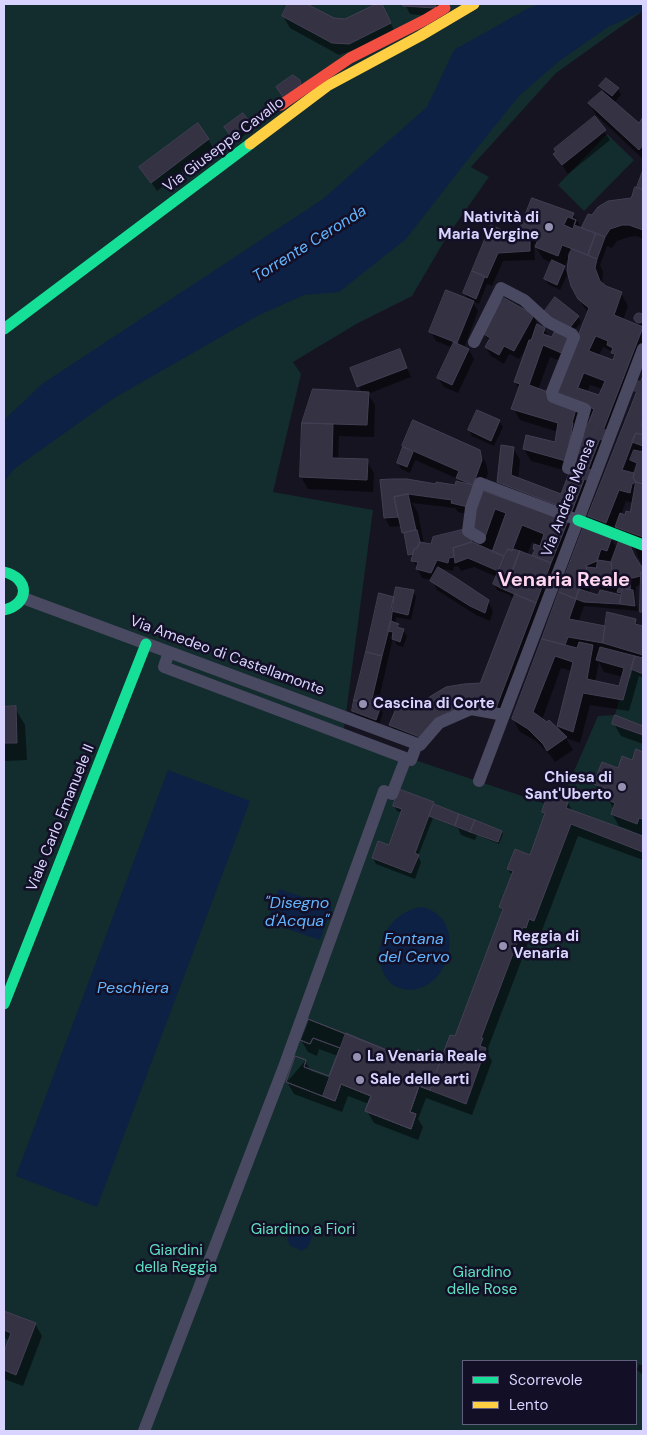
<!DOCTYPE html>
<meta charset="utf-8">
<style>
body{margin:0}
#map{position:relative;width:647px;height:1435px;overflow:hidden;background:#161421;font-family:"DM Sans",sans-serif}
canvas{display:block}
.frame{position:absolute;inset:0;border:5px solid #d9d4ff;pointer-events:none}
.legend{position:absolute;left:462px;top:1360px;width:175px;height:65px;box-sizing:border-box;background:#130f26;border:1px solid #625e7d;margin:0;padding:6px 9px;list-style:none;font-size:15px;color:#d9d4ff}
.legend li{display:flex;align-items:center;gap:10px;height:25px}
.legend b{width:25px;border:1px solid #625e7d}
</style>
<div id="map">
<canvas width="647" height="1435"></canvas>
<div class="frame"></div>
<ul class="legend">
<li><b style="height:6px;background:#16e098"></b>Scorrevole</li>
<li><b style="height:6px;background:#ffcf43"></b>Lento</li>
</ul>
</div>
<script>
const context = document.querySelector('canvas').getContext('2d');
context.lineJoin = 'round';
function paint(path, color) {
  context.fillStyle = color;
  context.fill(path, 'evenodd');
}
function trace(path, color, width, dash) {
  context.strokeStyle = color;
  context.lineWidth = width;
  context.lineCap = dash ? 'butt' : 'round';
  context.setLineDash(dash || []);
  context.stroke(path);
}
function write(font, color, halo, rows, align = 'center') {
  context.font = font + ' "DM Sans",sans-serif';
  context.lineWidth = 5;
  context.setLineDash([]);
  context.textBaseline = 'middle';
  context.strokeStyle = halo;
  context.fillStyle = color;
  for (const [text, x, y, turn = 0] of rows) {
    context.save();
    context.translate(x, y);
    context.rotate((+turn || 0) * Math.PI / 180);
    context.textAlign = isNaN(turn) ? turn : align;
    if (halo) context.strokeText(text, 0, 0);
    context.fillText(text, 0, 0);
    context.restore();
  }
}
paint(new Path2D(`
 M 4,4 L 643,4 L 643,11 L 556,73 L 471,167 L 489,177 L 446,238 L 412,296 L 358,323 L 293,362 L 301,374 L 273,492 L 373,510 L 343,736 L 558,808 L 598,716 L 615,715 L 619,700 L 623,699 L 631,669 L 643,674 L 643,1431 L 4,1431 ZM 463,1361 L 636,1361 L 636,1424 L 463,1424 Z
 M 607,134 L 634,160 L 584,211 L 558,185 Z`), '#132c2d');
paint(new Path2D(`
 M 541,4 L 643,4 L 643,11 L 608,27 L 558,62 L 519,96 L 465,163 L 406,239 L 339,292 L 304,295 L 259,315 L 114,398 L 14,469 L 4,482 L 4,420 L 42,384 L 323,199 L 427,107 L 454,50 L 527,9 Z
 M 168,770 L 250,801 L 97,1207 L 16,1176 Z
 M 279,889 L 332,907 L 320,940 L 267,922 Z
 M 422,907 C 472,919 447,998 404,989 C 398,988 393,986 388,980 C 367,951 388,912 422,907 Z
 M 297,1225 L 311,1231 L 311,1234 L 313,1235 L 307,1249 L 304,1248 L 303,1251 L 289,1245 L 290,1242 L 287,1241 L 292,1227 L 296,1228 Z`), '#0d2144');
paint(new Path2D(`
 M 290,4 L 305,4 L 334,20 L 346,20 L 381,4 L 397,36 L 339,55 L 290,28 L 283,16 Z
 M 405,4 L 441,4 L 440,17 L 410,14 Z
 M 601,86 L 618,89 L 621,95 L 614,103 L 639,124 L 643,119 L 643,159 L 596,115 L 589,103 L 604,91 Z
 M 243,114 L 253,129 L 236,141 L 229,133 Z
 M 595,118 L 610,140 L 568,174 L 555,154 Z
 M 208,139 L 213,148 L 157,191 L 141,167 Z
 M 643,173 L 643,239 L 637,236 L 629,237 L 617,241 L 612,248 L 607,246 L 600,265 L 603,272 L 602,285 L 621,293 L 628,306 L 623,320 L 639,326 L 635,318 L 637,314 L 638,314 L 643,317 L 643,324 L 639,326 L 643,328 L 643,356 L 578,522 L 505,494 L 498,482 L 513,448 L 520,460 L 518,479 L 562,495 L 571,472 L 531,461 L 524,449 L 556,444 L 558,432 L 520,420 L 513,408 L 520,390 L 515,382 L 526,350 L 525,350 L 519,359 L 509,354 L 504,364 L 491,356 L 486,347 L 489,341 L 485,334 L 533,316 L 539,325 L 544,329 L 549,337 L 575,347 L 588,313 L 579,299 L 570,254 L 564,268 L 568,273 L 560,290 L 548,284 L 545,279 L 552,263 L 543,259 L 536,247 L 537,245 L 534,243 L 535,260 L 503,261 L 492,286 L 487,284 L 479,304 L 472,301 L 478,311 L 464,348 L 469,350 L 474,359 L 458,393 L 444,387 L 438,378 L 453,348 L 436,341 L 431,332 L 468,300 L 465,293 L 501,231 L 523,232 L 521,229 L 573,214 L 580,226 L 579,228 L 582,229 L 593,217 L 632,199 ZM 603,347 L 611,351 L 615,357 L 613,362 L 599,356 ZM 550,357 L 568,364 L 556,394 L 538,390 ZM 590,385 L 603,389 L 600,397 L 587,392 ZM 576,411 L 592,417 L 577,453 L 583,422 Z
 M 555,299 L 578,317 L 581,322 L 571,335 Z
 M 399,350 L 411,377 L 368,394 L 375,405 L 374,437 L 339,436 L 338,460 L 367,461 L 374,473 L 373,492 L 308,489 L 301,477 L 303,423 L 314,391 L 362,393 L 358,386 Z
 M 643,379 L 643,450 L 641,449 L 639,453 L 643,454 L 643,546 L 590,516 ZM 635,466 L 636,469 L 635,477 L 632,474 ZM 626,501 L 633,503 L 631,514 L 625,517 L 621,515 Z
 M 499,421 L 503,427 L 494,446 L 472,436 L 469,430 Z
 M 403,446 L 479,451 L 486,463 L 488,473 L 473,515 L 458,512 L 455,508 L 412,503 L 418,513 L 424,544 L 473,544 L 479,547 L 469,530 L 484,492 L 567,522 L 577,540 L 498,716 L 482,712 L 454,716 L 425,743 L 394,731 L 390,725 L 413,711 L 481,685 L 513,601 L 510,595 L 497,590 L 494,584 L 497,577 L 474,567 L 461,571 L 458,566 L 454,567 L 453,571 L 439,568 L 488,601 L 493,611 L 490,621 L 476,615 L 437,590 L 432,580 L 422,578 L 410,554 L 401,526 L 390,527 L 385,518 L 382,481 L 456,487 L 461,483 L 458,479 L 415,460 L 410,473 L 401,469 L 398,463 L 404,448 ZM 532,542 L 536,544 L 534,549 L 536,551 L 533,557 L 527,555 Z
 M 585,528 L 611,538 L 617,549 L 628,544 L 643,572 L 643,615 L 641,612 L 642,585 L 636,586 L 635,596 L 638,611 L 584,606 L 578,623 L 604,627 L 606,630 L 635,621 L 638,626 L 643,628 L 643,678 L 639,676 L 629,711 L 590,705 L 580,743 L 566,738 L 573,750 L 555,762 L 551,756 L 536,741 L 520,732 L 513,719 ZM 591,586 L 619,593 L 621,596 L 601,591 L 599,597 L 589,593 ZM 599,662 L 604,672 L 623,677 L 620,687 L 595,682 ZM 632,663 L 634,664 L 630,679 L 628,677 ZM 561,668 L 572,671 L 558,726 L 562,734 L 542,720 Z
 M 635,548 L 643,550 L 643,565 L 638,557 Z
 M 413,591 L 416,597 L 411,620 L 396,617 L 396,624 L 403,630 L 407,636 L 403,647 L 397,645 L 393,638 L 377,707 L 380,707 L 383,713 L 379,725 L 357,717 L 353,711 L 393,598 Z
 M 4,708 L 15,708 L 25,725 L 27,760 L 4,761 Z
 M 616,717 L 643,727 L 643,744 L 621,736 L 614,724 Z
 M 636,751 L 643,754 L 643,860 L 578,836 L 541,933 L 536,931 L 533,939 L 530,938 L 488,1048 L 489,1052 L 488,1054 L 492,1061 L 472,1115 L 426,1098 L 418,1119 L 423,1127 L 418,1140 L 374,1123 L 367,1111 L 369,1104 L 348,1096 L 342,1112 L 294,1094 L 287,1082 L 305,1061 L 311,1071 L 330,1078 L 338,1056 L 319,1049 L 317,1056 L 308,1052 L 301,1040 L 309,1020 L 389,1052 L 415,1060 L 442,1061 L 456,1038 L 503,913 L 500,907 L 512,876 L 508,869 L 530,856 L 546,816 L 543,812 L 568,803 L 573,812 L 631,833 L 632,831 L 619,826 L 612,814 L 614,810 L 608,798 L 602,796 L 595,784 L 632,762 Z
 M 433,803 L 435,806 L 502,832 L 503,834 L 499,844 L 477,835 L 475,840 L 461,835 L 458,828 L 433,818 L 418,856 L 421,862 L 415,879 L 376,864 L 373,858 L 389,846 L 402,813 L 397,811 L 394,806 Z
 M 4,1312 L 35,1324 L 42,1336 L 23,1386 L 4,1379 L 4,1353 L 5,1353 L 10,1341 L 4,1338 Z
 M 639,1364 L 643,1366 L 643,1375 L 637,1370 Z`), '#0007');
const building = new Path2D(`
 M 288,4 L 307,4 L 334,18 L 345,19 L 376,4 L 382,4 L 391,23 L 349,44 L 332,43 L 282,16 Z
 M 403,4 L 436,4 L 435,8 L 403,6 Z
 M 293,75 L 300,80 L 301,85 L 284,98 L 276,87 Z
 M 606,78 L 619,88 L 612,96 L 599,86 Z
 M 602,91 L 639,123 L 643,117 L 643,145 L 639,150 L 588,103 Z
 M 243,113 L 250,122 L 231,136 L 224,127 Z
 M 595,116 L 606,130 L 562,165 L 553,154 L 556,152 L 554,149 Z
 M 198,123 L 209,139 L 151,183 L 139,167 Z
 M 643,170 L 643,190 L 637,187 Z
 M 635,187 L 643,190 L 643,230 L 629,225 L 622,225 L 610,229 L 605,237 L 581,228 L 588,214 L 592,215 L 598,207 L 608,201 L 631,198 Z
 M 532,198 L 574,213 L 572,218 L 576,220 L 574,225 L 596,233 L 588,255 L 562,245 L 558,256 L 535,247 L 539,237 L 520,229 Z
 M 568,217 L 576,220 L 573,229 L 564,225 Z
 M 491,225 L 502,230 L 519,229 L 530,233 L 530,251 L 498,253 L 487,278 L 472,271 Z
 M 596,233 L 605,237 L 597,259 L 588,255 Z
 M 572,249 L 597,259 L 595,268 L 600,281 L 606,286 L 622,292 L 614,315 L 643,327 L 572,511 L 497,482 L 501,445 L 514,447 L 511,475 L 561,494 L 594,409 L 555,394 L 589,308 L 578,299 L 571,286 L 567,271 L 569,254 ZM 596,336 L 608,341 L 607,345 L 613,348 L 611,353 L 615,354 L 613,360 L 589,351 ZM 584,373 L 605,381 L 599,395 L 578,388 Z
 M 552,260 L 565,266 L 557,285 L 544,279 Z
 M 472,271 L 485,276 L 476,299 L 463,293 Z
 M 446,290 L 474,301 L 457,343 L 429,332 Z
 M 555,297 L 579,316 L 568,330 L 544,312 Z
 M 504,298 L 534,315 L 514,351 L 504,346 L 499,355 L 485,347 L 490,338 L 484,334 Z
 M634 318a5 5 0 1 1 10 0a5 5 0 1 1-10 0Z
 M 537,324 L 545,328 L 543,334 L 552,337 L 554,332 L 572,338 L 566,355 L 543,345 L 529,385 L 548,392 L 576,409 L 572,423 L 573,423 L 566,461 L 523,449 L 526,435 L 555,442 L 558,423 L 511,409 L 520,384 L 514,382 L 529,340 L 531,340 Z
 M 454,342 L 469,349 L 452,385 L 437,378 Z
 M 400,349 L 407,368 L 357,387 L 350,368 Z
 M 643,376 L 643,421 L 641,425 L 643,426 L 643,435 L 636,433 L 622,470 L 634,473 L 633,478 L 636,482 L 632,484 L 630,493 L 619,490 L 606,523 L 588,516 Z
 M 313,389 L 369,392 L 367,425 L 302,423 Z
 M 477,410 L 500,420 L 491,441 L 468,430 Z
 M 413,420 L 480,450 L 482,460 L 473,485 L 456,478 L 459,471 L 402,446 Z
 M 302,423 L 333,424 L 332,458 L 368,459 L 367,480 L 300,477 Z
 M 636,433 L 643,435 L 643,446 L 632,442 Z
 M 403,447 L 413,452 L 407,467 L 397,463 Z
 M 634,450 L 643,452 L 643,484 L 636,482 L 633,478 L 637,463 L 630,460 Z
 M 393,479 L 407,479 L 436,484 L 436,482 L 455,485 L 456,481 L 473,485 L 468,507 L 451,503 L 452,500 L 408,494 L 394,497 L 398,517 L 384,518 L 380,480 Z
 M 636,482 L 643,484 L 643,537 L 615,527 L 620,513 L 625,515 L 626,511 L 630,512 Z
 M 483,491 L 568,521 L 551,563 L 532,555 L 535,550 L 533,549 L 534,544 L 540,546 L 544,534 L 522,525 L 512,551 L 508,549 L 504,556 L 492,552 L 506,513 L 495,509 L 485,537 L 468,530 Z
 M 408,494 L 416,530 L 402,533 L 394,497 Z
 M 584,526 L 612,537 L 607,551 L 601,549 L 597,561 L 585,566 L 587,567 L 576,599 L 559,592 Z
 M 466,529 L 472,542 L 453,548 L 454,557 L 449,558 L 448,563 L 437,560 L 431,573 L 416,569 L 418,562 L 411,561 L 414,549 L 417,548 L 420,542 L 431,544 L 433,537 Z
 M 416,530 L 417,530 L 420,542 L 417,548 L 414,549 L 413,554 L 408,555 L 404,533 Z
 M 619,541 L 629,543 L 634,555 L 643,569 L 640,576 L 633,578 L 612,572 L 611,562 Z
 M 472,542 L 504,556 L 498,571 L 468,558 L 455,563 L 453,548 Z
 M 508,549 L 512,551 L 513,549 L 520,551 L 505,590 L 493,584 Z
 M 520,551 L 551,563 L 536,603 L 505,590 Z
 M 598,560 L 611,562 L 612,572 L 631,577 L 630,590 L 623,588 L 621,593 L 617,592 L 619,586 L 584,577 L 587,567 L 596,568 Z
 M 438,567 L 456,578 L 489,600 L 485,613 L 470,606 L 430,581 Z
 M 641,572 L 643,572 L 643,612 L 640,612 Z
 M 396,587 L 414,590 L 408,615 L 391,611 Z
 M 623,588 L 633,590 L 635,606 L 620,604 Z
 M 579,589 L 598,595 L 600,590 L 621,595 L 620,604 L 584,602 L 576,599 Z
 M 559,592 L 576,599 L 569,619 L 605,626 L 603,643 L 568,637 L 565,645 L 542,639 Z
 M 379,593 L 394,597 L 391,621 L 382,656 L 366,652 Z
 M 515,594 L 536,603 L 495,711 L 464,707 L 450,711 L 437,719 L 422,738 L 389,725 L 398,704 L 413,710 L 431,696 L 446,687 L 464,684 L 480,683 Z
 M 607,612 L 636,619 L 635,624 L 643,626 L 643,655 L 603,643 Z
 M 391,621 L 399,624 L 397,627 L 404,629 L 400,642 L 392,639 L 393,632 L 388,631 Z
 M 542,639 L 577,648 L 579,642 L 593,645 L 587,679 L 619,686 L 624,668 L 596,660 L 600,647 L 635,656 L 623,700 L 583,693 L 573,732 L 557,726 L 573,662 L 555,656 L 533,712 L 547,722 L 549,720 L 567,737 L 547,751 L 543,744 L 528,729 L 512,719 Z
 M 366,652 L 382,656 L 371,703 L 369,704 L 354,700 Z
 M 635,656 L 643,658 L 643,674 L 631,669 Z
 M 354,700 L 381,706 L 376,720 L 352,711 Z
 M 16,706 L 17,743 L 4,743 L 4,707 Z
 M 615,715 L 643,726 L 643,735 L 612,724 Z
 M 636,749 L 643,752 L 643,819 L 639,818 L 637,824 L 611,814 L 615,803 L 606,799 L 610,790 L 593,784 L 602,762 L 618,768 L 622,756 L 632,760 Z
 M 399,789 L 434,802 L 415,853 L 419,855 L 411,873 L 372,858 L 378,841 L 389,845 L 402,809 L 393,806 Z
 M 548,795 L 568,802 L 566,808 L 643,836 L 643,852 L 571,824 L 534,921 L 529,919 L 526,928 L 523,927 L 481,1038 L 483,1038 L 480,1046 L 486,1048 L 466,1104 L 419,1086 L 410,1112 L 416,1114 L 411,1129 L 365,1111 L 371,1096 L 341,1084 L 335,1101 L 286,1082 L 295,1056 L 306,1060 L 304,1067 L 329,1076 L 340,1048 L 313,1038 L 310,1044 L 300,1040 L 308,1019 L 389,1051 L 389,1049 L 415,1058 L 418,1050 L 441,1059 L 450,1035 L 455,1036 L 503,909 L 499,907 L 513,871 L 507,869 L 515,849 L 530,855 L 545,813 L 542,812 Z
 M 434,804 L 459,814 L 455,826 L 429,816 Z
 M 459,814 L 475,820 L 470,832 L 455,826 Z
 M 475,820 L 502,831 L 498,842 L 470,832 Z
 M 308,1019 L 389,1051 L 389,1049 L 415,1058 L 418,1050 L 441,1059 L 430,1090 L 419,1086 L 410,1112 L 416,1114 L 411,1129 L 365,1111 L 371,1096 L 341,1084 L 335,1101 L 286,1082 L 295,1056 L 306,1060 L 304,1067 L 329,1076 L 340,1048 L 313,1038 L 310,1044 L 300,1040 Z
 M 346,1033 L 389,1051 L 389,1049 L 415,1058 L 418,1050 L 441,1059 L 430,1090 L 419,1086 L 410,1112 L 416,1114 L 411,1129 L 365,1111 L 371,1096 L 341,1084 L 335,1101 L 323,1096 Z
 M 4,1311 L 36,1323 L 16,1375 L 4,1370 L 4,1352 L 11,1333 L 4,1330 Z`);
paint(building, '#343243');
trace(building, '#433f54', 1);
trace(new Path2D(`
 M 630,384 L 643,388
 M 580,427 L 610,437
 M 568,468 L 595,477`), '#333142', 12, [12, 6]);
trace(new Path2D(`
 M 474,342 L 501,288 L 524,300 L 548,322 L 572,334 L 574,337 L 552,392 L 553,397 L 585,409 L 568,468
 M 480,538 L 468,531 L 471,508 L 480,483 L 578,520
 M 23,598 L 420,745 L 439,723 L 471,709 L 504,715
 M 169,652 L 164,667 L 411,760 L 417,744
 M 479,781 L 643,349
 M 144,1431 L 284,1067 L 384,791 L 392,794 L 406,758`), '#4a4962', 12);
trace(new Path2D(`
 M 4,329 L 250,144
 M 578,520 L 643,545
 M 4,572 C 30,578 30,604 4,610
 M 4,1004 L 146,644`), '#16e098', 11);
trace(new Path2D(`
 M 250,144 L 327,86 L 420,36 L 474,4`), '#ffcf43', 11);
trace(new Path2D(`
 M 281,105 L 350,58 L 425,20 L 445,8`), '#f24e42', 11);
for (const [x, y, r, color] of [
 [549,227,5,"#9591b1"],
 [363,704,5,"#9591b1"],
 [622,787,5,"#9591b1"],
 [503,946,5,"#9591b1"],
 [357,1057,5,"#9591b1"],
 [360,1080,5,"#9591b1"]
]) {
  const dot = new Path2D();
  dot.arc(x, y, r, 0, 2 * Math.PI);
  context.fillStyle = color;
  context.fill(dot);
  trace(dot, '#130f26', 2);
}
write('15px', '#d9d4ff', '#130f26', [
 ["Via Giuseppe Cavallo",224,145,-37],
 ["Via Andrea Mensa",569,498,-69],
 ["Via Amedeo di Castellamonte",227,656,20],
 ["Viale Carlo Emanuele II",61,818,-68]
]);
write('bold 15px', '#d9d4ff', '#130f26', [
 ["Natività di",539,218,"right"],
 ["Maria Vergine",539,235,"right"],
 ["Cascina di Corte",373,704],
 ["Chiesa di",612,778,"right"],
 ["Sant'Uberto",612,795,"right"],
 ["Reggia di",513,937],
 ["Venaria",513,954],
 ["La Venaria Reale",367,1057],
 ["Sale delle arti",370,1080]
], 'left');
write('15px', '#5fe0c0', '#130f26', [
 ["Giardino a Fiori",303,1230],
 ["Giardini",176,1251],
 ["della Reggia",176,1268],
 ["Giardino",482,1273],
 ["delle Rose",482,1290]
]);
write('italic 16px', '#62b6ff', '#130f26', [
 ["Torrente Ceronda",310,244,-32],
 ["\"Disegno",297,904],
 ["d'Acqua\"",297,922],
 ["Fontana",414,940],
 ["del Cervo",414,958],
 ["Peschiera",133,989]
]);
write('bold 20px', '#ffd6f0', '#130f26', [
 ["Venaria Reale",564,581]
]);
</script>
